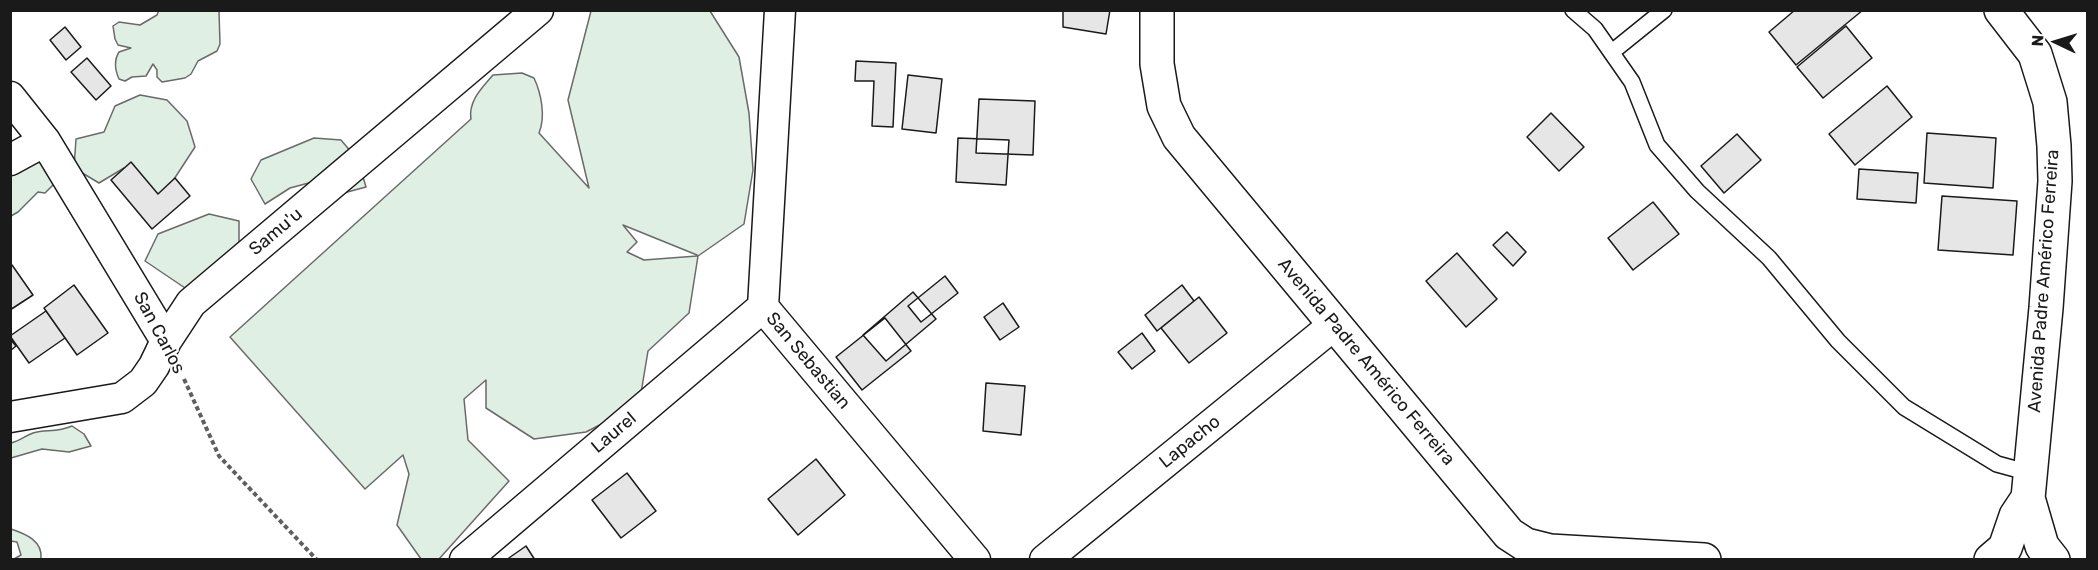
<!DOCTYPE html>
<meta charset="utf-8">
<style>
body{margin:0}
#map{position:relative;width:2098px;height:570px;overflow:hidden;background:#fff;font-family:Rubik,sans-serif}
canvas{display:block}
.frame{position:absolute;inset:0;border:12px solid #1a1a1a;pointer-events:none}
.north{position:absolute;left:2026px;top:12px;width:60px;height:60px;-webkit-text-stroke:4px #fff;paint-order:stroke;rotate:274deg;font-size:16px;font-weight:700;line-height:24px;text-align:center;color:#1a1a1a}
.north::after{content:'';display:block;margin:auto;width:21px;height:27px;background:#1a1a1a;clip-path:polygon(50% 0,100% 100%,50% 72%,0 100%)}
</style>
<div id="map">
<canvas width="2098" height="570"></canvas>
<div class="frame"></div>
<div class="north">N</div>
</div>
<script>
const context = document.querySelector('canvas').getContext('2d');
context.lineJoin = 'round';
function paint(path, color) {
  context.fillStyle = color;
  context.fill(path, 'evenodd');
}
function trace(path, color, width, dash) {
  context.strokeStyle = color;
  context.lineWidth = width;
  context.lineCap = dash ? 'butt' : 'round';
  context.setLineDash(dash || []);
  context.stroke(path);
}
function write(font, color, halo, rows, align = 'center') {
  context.font = font + ' Rubik,sans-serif';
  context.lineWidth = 4.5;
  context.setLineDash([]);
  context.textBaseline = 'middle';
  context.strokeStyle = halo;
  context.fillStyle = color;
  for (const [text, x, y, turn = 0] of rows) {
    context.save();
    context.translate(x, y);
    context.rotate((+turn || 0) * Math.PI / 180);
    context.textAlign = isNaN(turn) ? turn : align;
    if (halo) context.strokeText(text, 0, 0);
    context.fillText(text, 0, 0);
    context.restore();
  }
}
const green = new Path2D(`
 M 159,10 L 219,11 L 220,44 L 217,51 L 198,61 L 191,74 L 185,78 L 162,82 L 157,77 L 157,70 L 153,64 L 146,76 L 132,77 L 125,81 L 119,79 C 115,70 114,60 119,52 L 131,48 L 118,45 L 115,39 L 113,26 L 119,22 L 140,25 L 157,15 Z
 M 591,11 L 710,11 L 739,57 L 749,113 L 753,170 L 744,224 L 698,256 L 689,313 L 648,351 L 639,405 L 586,432 L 534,439 L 486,408 L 486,380 L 464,399 L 468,440 L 509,481 L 439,559 L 421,559 L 397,525 L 409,474 L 403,455 L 365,489 L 230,337 L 471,119 C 468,101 482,88 493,75 L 522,73 L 534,78 C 541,93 546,116 539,133 L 589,188 L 568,100 ZM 623,225 L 697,255 L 697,256 L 644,260 L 627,252 L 637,242 Z
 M 140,95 L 167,100 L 187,121 L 195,147 L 163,196 L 136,192 L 124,168 L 99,183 L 74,168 L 76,139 L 104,132 L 115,106 Z
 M 314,138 L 341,140 L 358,160 L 366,187 L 340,194 L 316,181 L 290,188 L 265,204 L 251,179 L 261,160 Z
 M 48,156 L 55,183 L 45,193 L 38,192 L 18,212 L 11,216 L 11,172 Z
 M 209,214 L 239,221 L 239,247 L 191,292 L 145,261 L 158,234 Z
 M 72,426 L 84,434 L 91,446 L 69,452 L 42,449 L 11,458 L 11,443 C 19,441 25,436 33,433 C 46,429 56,433 72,426 Z
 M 11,529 C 26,534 43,541 41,559 L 14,559 L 21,555 L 17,542 L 11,541 Z`);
paint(green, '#e0efe3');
trace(green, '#6a6a6a', 1.5);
const building = new Path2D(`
 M 1063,10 L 1110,10 L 1106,34 L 1063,27 Z
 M 1795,10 L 1863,10 L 1796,65 L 1769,32 Z
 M 1846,26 L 1872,58 L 1823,98 L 1797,67 Z
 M 65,27 L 81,47 L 66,60 L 50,40 Z
 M 87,58 L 111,86 L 96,100 L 71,72 Z
 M 856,61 L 896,63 L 893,127 L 872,126 L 874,81 L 855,81 Z
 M 908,75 L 942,79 L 936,133 L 902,129 Z
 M 1887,86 L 1912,117 L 1855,165 L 1829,134 Z
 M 979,99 L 1035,101 L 1033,155 L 976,153 Z
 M 1551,113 L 1584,147 L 1559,171 L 1527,137 Z
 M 1927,133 L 1996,138 L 1993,188 L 1924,183 Z
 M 1737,134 L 1761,160 L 1724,193 L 1701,166 Z
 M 958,138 L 1009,140 L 1006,185 L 956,182 Z
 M 131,162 L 158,194 L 175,178 L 190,196 L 152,229 L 111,180 Z
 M 1859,169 L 1918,173 L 1916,203 L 1857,199 Z
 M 1942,196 L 2017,201 L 2013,255 L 1938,250 Z
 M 1653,202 L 1679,234 L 1633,270 L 1608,238 Z
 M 1507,232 L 1526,252 L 1513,266 L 1493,245 Z
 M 1457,253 L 1497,299 L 1466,327 L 1426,281 Z
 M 12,265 L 33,295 L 10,310 L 10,266 Z
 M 945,276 L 958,293 L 921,322 L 908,306 Z
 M 74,285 L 108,333 L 77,355 L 44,308 Z
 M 1182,285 L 1194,301 L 1157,331 L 1145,315 Z
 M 913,292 L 936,319 L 886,361 L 863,335 Z
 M 1199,297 L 1227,333 L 1189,363 L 1161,328 Z
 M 1003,303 L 1019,327 L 1000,340 L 984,317 Z
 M 46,311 L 65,338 L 29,363 L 10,336 Z
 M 885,318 L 911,351 L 862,390 L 836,357 Z
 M 1142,333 L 1155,351 L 1132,369 L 1118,352 Z
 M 10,339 L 16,346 L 10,351 Z
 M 986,383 L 1025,386 L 1021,435 L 983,431 Z
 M 816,459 L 845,495 L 798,535 L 768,499 Z
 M 627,473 L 656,511 L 621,538 L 592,500 Z
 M 526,546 L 535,560 L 506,560 Z`);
paint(building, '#e6e6e6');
trace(building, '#1a1a1a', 1.5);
const lane = new Path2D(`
 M 1573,10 L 1595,29 L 1632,82 L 1657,145 L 1697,191 L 1769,258 L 1838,341 L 1904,407 L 1997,464 L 2030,473
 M 1612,52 L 1664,10`);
const street = new Path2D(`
 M 780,10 L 763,307 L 975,560
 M 10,97 L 45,141 L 166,341
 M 10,160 L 45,141
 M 10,417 L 122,398 L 143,382 L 154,366 L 166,341 L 191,303 L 538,10
 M 465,560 L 763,307
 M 1045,560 L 1335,324`);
const secondary = new Path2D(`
 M 1157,10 L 1157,64 L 1164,106 L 1179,137 L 1509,534 L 1526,545 L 1550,551 L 1704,560
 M 2001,10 L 2035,54 L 2050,102 L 2054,146 L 2055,181 L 2046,308 L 2028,498 L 2042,546 L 2053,560
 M 1991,560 L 2005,548 L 2016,516 L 2028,498`);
trace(lane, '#1a1a1a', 18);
trace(street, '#1a1a1a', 33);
trace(secondary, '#1a1a1a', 36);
trace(new Path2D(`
 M 184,379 L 219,456 L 317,560`), '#5f5f5f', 4, [4.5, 3]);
trace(lane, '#fff', 15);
trace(street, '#fff', 30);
trace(secondary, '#fff', 33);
write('18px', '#1a1a1a', '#fff', [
 ["Samu'u",276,232,-40],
 ["Avenida Padre Américo Ferreira",2044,281,-86],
 ["San Carlos",159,333,62],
 ["San Sebastian",808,361,50],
 ["Avenida Padre Américo Ferreira",1366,362,50],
 ["Laurel",614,433,-40],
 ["Lapacho",1190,442,-39]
]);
</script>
